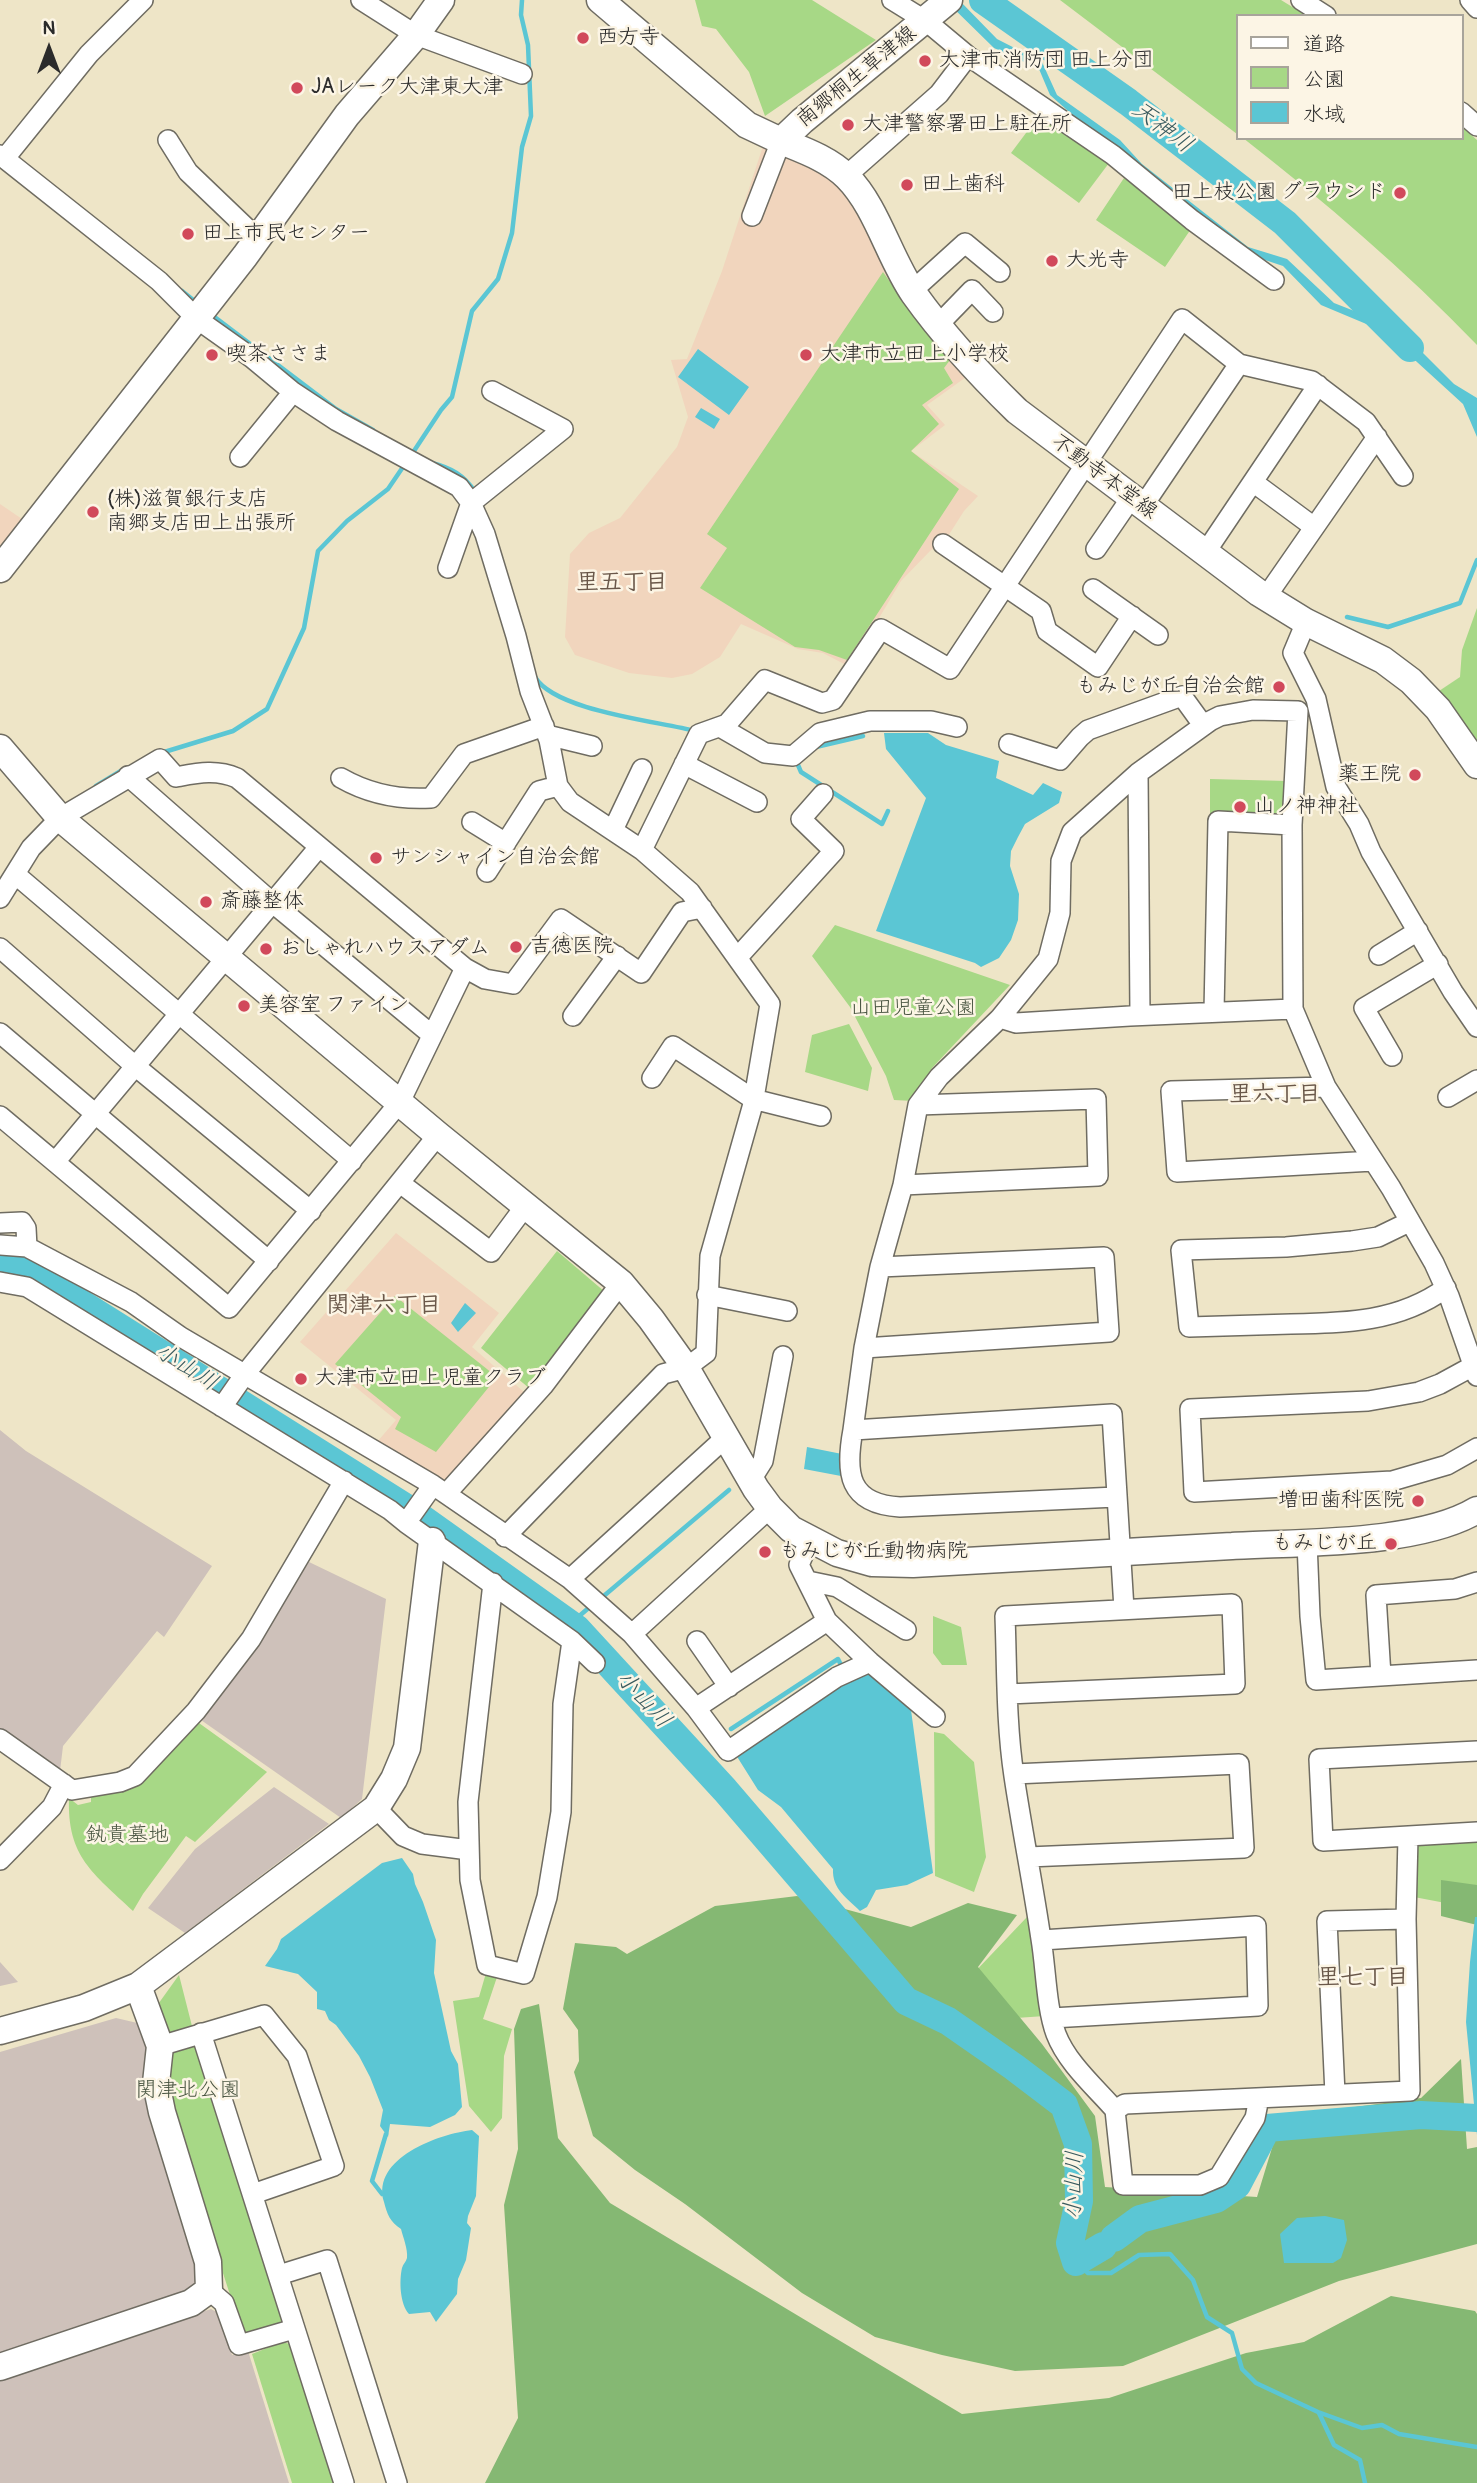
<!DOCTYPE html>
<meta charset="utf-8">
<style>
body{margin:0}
#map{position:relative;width:1477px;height:2483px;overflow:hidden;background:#eee5c7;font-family:Pangolin,"Klee One",sans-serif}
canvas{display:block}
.legend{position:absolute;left:1236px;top:14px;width:228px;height:126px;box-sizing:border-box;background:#fcf5e5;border:2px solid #a8a49b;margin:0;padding:9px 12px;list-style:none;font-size:21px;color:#2b2b2b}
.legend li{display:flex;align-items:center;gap:14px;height:35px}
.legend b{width:35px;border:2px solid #a8a49b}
.north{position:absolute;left:14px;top:14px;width:70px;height:70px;-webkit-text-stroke:5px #fcf5e5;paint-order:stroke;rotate:0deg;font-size:19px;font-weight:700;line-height:28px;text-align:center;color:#2b2b2b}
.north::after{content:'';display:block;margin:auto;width:24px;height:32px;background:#2b2b2b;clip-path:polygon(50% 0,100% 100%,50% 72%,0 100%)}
</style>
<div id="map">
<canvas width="1477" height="2483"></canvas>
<ul class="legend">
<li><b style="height:9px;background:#fff"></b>道路</li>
<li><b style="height:19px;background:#a7d886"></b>公園</li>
<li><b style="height:19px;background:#5bc6d4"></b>水域</li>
</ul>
<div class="north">N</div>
</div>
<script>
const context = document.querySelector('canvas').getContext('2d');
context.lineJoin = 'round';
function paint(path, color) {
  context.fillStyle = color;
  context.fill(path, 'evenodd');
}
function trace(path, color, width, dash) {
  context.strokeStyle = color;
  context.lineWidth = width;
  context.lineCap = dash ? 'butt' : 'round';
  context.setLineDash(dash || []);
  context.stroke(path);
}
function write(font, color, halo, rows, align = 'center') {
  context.font = font + ' Pangolin,"Klee One",sans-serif';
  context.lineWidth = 5;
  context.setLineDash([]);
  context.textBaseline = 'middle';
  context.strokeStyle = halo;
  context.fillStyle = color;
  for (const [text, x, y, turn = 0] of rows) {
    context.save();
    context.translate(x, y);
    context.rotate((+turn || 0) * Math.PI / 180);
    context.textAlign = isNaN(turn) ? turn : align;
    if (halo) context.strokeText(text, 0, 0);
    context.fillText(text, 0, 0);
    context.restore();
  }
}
paint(new Path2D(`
 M 763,146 L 820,173 L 845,192 L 867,230 L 969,375 L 927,405 L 945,425 L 911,451 L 978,496 L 964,511 L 943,544 L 931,550 L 901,581 L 850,667 L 823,653 L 798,649 L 741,624 L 720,657 L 692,674 L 672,678 L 629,673 L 575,655 L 565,637 L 570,554 L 589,533 L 620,518 L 677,447 L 688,417 L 671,360 L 687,359 L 722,271 Z
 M 0,504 L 25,521 L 0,554 Z
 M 396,1233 L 499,1313 L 472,1347 L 524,1392 L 442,1485 L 377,1442 L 396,1420 L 300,1342 Z`), '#f1d5bd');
paint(new Path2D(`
 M 0,1430 L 26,1451 L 212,1566 L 164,1637 L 157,1631 L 63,1746 L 60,1771 L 0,1731 Z
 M 309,1562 L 386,1599 L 362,1799 L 341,1818 L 201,1720 Z
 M 274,1787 L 329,1824 L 185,1933 L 148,1908 L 195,1849 Z
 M 0,1962 L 18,1982 L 0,1986 Z
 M 116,2018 L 146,2025 L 197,2269 L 194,2285 L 179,2298 L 0,2357 L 0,2052 Z
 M 211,2309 L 220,2314 L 232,2355 L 248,2351 L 289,2483 L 0,2483 L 0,2377 Z`), '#cec1ba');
paint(new Path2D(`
 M 695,0 L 812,0 L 876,40 L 765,116 L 749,72 L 716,29 L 702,26 Z
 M 1060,0 L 1281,0 L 1307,16 L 1237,16 L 1237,134 Z
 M 1041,113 L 1109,163 L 1079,203 L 1011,153 Z
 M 1461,126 L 1477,140 L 1477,345 C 1405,270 1325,202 1243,138 L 1461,138 Z
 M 1124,178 L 1193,226 L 1165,267 L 1096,220 Z
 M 883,272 L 915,317 L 953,356 L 944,368 L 953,383 L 922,405 L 939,424 L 911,451 L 959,489 L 847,660 L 819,650 L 795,647 L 700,588 L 727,548 L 707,534 Z
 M 1477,608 L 1477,753 L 1436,693 L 1460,677 L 1462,650 Z
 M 1210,779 L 1287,781 L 1286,817 L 1210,816 Z
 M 835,925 L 1010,985 L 932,1068 L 914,1101 L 894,1100 L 886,1076 L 850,1007 L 812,956 Z
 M 849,1024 L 872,1068 L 868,1091 L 805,1072 L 812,1035 Z
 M 557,1251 L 605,1292 L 529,1388 L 481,1348 Z
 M 395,1296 L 497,1377 L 436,1452 L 395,1429 L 401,1417 L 335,1364 Z
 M 933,1616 L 961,1627 L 967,1665 L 942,1665 L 933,1653 Z
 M 192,1718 L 267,1772 L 195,1842 L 186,1836 L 143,1894 L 133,1911 C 93,1873 67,1857 69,1798 L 78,1805 L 91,1802 L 91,1795 L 133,1780 Z
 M 934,1732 L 944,1734 L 974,1762 L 986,1857 L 974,1892 L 935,1876 Z
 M 1477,1839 L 1477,1909 L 1414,1897 L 1414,1842 Z
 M 1027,1917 L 1045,2016 L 1016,2018 L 970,1977 Z
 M 486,1973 L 497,1977 L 483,2019 L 512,2029 L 504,2056 L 502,2118 L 491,2132 L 469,2106 L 453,2001 L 479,1997 Z
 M 179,1975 L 193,2030 L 174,2036 L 165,2030 L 156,2007 Z
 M 192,2044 L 199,2050 L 282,2316 L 280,2325 L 249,2334 L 241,2329 L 164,2090 L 172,2051 Z
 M 282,2342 L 290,2344 L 335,2483 L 292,2483 L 252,2354 Z`), '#a7d886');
paint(new Path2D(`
 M 1441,1880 L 1477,1885 L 1477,1925 L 1441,1916 Z
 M 797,1896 L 911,1927 L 968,1903 L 1017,1915 L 978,1967 L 1042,2044 L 1095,2116 L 1105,2187 L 1257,2197 L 1275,2138 L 1297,2115 L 1421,2098 L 1461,2059 L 1467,2149 L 1477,2147 L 1477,2244 L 1339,2281 L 1123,2366 L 1015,2371 L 942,2355 L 875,2337 L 802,2293 L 685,2204 L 635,2170 L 593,2136 L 574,2072 L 579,2061 L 578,2030 L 563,2009 L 575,1943 L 616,1947 L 627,1954 L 715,1906 Z
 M 539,2004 L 558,2138 L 610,2203 L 962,2414 L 1109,2398 L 1246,2353 L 1304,2342 L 1391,2296 L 1475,2311 L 1477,2314 L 1477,2483 L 485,2483 L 518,2418 L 504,2205 L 518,2149 L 514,2029 L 521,2009 Z`), '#85b873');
paint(new Path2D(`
 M 945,0 L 959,0 L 997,39 L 1042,62 L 1057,95 L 1120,140 L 1142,164 L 1248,247 L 1287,259 L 1334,303 L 1390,325 L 1414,344 L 1454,384 L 1477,398 L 1477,437 L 1463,404 L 1383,331 L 1321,305 L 1283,266 L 1256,257 L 1233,241 L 1076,118 L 1050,95 L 1039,69 L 994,48 Z
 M 698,349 L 749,387 L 729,415 L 678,377 Z
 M 701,408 L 720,419 L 714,429 L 695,417 Z
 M 884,733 L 928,733 L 946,745 L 999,761 L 996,778 L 1033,795 L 1043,783 L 1062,792 L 1059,803 L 1025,824 L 1018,837 L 1011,851 L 1010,866 L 1019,894 L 1018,920 L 1011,940 L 999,958 L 981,967 L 975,963 L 876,931 L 926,798 L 886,749 Z
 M 465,1303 L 476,1313 L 458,1332 L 451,1323 Z
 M 807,1447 L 842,1454 L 841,1476 L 804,1469 Z
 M 872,1673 L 911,1710 L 933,1873 L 907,1885 L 876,1890 L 867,1907 L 860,1911 C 847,1898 832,1889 833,1869 L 781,1807 L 758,1790 L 736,1755 L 845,1684 Z
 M 402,1858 L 413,1874 L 415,1884 L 423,1902 L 436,1940 L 434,1973 L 451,2051 L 458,2064 L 462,2107 L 455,2115 L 430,2127 L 390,2124 L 388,2137 L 380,2126 L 383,2110 L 370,2077 L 359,2056 L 336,2025 L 329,2020 L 325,2011 L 317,2009 L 317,1992 L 298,1974 L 265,1966 L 277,1949 L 281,1939 L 382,1863 Z
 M 1475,1917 L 1477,1917 L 1477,2135 L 1466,2022 L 1470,1962 Z
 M 472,2130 L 479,2136 L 476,2196 L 468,2216 L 467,2223 L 471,2228 L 466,2260 L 458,2279 L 457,2294 L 436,2322 L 430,2312 L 409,2314 C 400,2304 399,2281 402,2268 C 403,2264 406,2262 407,2258 C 408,2249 403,2237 401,2229 C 390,2222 387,2214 384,2202 C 371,2158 439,2134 472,2130 Z
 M 1325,2216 L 1344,2220 L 1347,2240 L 1341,2258 L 1333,2263 L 1284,2263 L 1280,2234 L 1297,2218 Z`), '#5bc6d4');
trace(new Path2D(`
 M 182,291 L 197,303
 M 212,315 L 336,409 L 373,430
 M 410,457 L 441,410 L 452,397 L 472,311 L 498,279 L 512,233 L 522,147 L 531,116 L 528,45 L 521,15 L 522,0
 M 432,463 C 451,468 464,475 475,492
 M 1347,617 L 1388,627 L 1460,603 L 1477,560
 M 535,677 C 555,711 657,721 695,731
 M 816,747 L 863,736
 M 161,753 L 233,731 L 267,709 L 304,628 L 318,551 L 347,521 L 388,489 L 405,464
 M 798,765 L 801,772 L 882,824 L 888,811
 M 96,786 L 124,769
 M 599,1600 L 729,1490
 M 570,1624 L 592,1605
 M 731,1729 L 838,1659 L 843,1669
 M 382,2194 L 372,2181 L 386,2134
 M 1076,2262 L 1088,2273 L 1111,2273 L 1139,2255 L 1170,2254 L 1193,2280 L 1207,2317 L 1232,2333 L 1242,2369 L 1256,2383 L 1318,2412 L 1362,2428 L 1382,2425 L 1399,2434 L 1477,2447
 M 1319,2413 L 1334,2445 L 1360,2460 L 1365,2483`), '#5bc6d4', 4.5);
trace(new Path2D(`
 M 983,0 L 1128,102 L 1285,223 L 1410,348
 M 0,1265 L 45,1278 L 68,1295 L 410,1510 L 577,1629 L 725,1790 L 906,2001 L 948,2021 L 1014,2067 L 1064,2105 L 1078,2144 L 1079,2201 L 1070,2243 L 1076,2262 L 1103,2246
 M 1114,2238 L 1140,2219 L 1216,2199 L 1237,2185 L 1267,2128 L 1421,2115 L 1477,2118`), '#5bc6d4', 28);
const street = new Path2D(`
 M 361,0 L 416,35 L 522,74
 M 892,0 L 926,21 L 968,56 L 1113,155 L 1192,220 L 1274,280
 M 1301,0 L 1326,16
 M 1470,0 L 1477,8
 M 1461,112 L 1477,126
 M 168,140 L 188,172 L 258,239
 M 0,155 L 159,281 L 197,319 L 252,358 L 293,392 L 337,421 L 459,487 L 471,503 L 485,534 L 516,636 L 530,691 L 549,740 L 558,786 L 570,802 L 642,850 L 690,892 L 770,1004 L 753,1104 L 710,1256 L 706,1353 L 686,1368 L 663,1374 L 505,1537
 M 5,158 L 89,54 L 143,0
 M 846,176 L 939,94 L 968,56
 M 752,216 L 781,141
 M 912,291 L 965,243 L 1000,272
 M 938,325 L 972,290 L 993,312
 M 240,457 L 293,392
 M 1253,482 L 1314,527
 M 1143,506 L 1239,364
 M 943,544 L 1041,611 L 1047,631 L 1098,667 L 1132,616
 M 1096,549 L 1131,498
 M 1205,553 L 1318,385
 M 448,568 L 471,503 L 563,429 L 492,391
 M 1093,589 L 1158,635
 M 1266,597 L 1377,437
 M 1306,622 L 1293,653 L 1316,699 L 1336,787 L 1359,824 L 1371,852 L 1453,992 L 1477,1027
 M 720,727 L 765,753 L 793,756 L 820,733 L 870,721 L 931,721 L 957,727
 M 547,735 L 592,746
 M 1009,744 L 1060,760 L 1080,737 L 1088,730 L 1182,696 L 1203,725
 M 684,764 L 757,802
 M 1138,773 L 1140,1015
 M 128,776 L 274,904 L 432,1035
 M 341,778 C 369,794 398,800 431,798 L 464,754 L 544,726
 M 472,822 L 506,843
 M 613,830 L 642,769
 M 642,850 L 699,734 L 727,724 L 765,680 L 822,703 L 833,700 L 881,629 L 950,669 L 1182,319 L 1239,364 L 1312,381 L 1366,422 L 1403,476
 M 487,872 L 539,791 L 558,786
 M 15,874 L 352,1161
 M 0,898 L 31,848 L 60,818 L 160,759 L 176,777 C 198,773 216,769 237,778 L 465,968 L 400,1102 L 229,1308 L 0,1116
 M 0,948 L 135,1066 L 311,1211
 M 1379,955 L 1418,931
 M 737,958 L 834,851 L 801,819 L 823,794
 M 465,968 L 485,979 L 513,984 L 561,919 L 641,973 L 682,912 L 702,908
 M 1214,1011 L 1218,821 L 1292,825
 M 573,1016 L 617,956
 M 1000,1018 L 1016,1023 L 1130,1016 L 1293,1009
 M 0,1033 L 269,1261
 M 1392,1056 L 1364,1008 L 1438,964
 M 652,1078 L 673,1046 L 753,1099 L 821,1116
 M 1326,1087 L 1171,1091 L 1177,1172 L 1373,1161
 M 1448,1097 L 1477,1080
 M 55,1162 L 319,847
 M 400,1183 L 491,1252 L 526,1205
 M 903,1185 L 1098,1176 L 1096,1099 L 918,1105
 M 1409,1222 L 1378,1237 L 1352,1241 L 1286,1247 L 1181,1250 L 1189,1327 C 1223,1326 1257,1325 1291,1324 C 1346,1323 1399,1322 1446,1288
 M 0,1223 L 22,1222 L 26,1228 L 27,1247
 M 0,1245 L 27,1247 L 131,1302 L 181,1337 L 433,1485 L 570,1579 L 725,1438
 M 0,1282 L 27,1287 L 390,1510 L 406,1523 L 572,1641 L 595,1663
 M 707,1295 L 787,1311
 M 864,1348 L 1109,1332 L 1104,1257 L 880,1267
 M 1473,1366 L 1440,1384 L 1419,1392 L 1368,1401 L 1190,1409 L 1194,1492 L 1392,1481 L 1447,1465 L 1477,1448
 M 222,1407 L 245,1374 L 438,1135
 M 853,1430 C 845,1473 848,1504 900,1507 L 1116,1497
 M 751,1480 L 763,1461 L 783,1356
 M 446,1494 L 543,1386 L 621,1283
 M 406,1523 L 433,1485
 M 810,1539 L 799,1565 L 827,1621 L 870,1662 L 935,1717
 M 1307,1542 L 1310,1616 L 1316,1680 L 1477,1670
 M 570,1579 L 632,1634 L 696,1708 L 728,1751 L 837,1677 L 870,1662
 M 808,1581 L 837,1587 L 906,1630
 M 493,1583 L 468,1802 L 470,1880 L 487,1965 L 524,1974 L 547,1897 L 561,1812 L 563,1704 L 572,1641
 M 1124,1609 L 1112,1414 L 853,1430 L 864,1348 L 880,1267 L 903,1185 L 918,1105 L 939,1077 L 1000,1018 L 1048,959 L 1060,913 L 1061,861 L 1072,832 L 1138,773 L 1210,721 L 1220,716 L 1253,710 L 1298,711 L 1292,825 L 1293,1009 L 1326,1087 L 1391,1188 L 1434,1263 L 1449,1296 L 1477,1376
 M 632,1634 L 770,1508
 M 697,1641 L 729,1687
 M 1381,1676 L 1376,1595 L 1455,1589 L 1477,1582
 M 1008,1694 L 1235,1684 L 1232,1604 L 1005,1616 C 1007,1669 1006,1723 1014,1776 C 1022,1830 1033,1884 1041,1939 C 1046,1968 1046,2007 1056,2034 C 1067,2063 1095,2087 1115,2110 L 1125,2104 L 1410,2091 L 1406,1919 L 1408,1837
 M 696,1708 L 827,1621
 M 0,1739 L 72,1790 L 120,1782 L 135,1776 L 196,1711 L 251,1639 L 344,1481
 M 1477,1751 L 1319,1759 L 1323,1841 L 1477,1832
 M 1014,1774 L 1239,1764 L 1244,1848 L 1028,1857
 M 376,1808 L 403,1836 L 422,1844 L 469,1850
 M 0,1860 L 52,1807 L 64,1784
 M 1042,1940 L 1256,1926 L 1258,2006 L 1052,2018
 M 201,2033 L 344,2483
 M 160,2046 L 264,2015 L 297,2056 L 334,2166 L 253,2194
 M 1335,2094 L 1327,1921 L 1406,1919
 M 1115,2110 L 1123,2185 L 1200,2185 L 1219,2177 L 1255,2118 L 1259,2098
 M 279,2275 L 327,2260 L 397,2483
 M 209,2290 L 224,2303 L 239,2345 L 294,2329`);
const secondary = new Path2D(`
 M 600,0 L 747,125 L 781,141 L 802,121 L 949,0
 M 781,141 C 803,150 829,159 847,177 C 877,207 889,258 914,294 C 944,336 980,375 1017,411 L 1259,593 L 1306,622 L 1383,660 L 1411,681 L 1438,709 L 1477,765
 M 0,569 L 245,256 L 347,115 L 416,35 L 441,0
 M 0,748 L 60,818 L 438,1135 L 621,1283 L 651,1319 L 686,1368 L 756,1489 L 770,1508 L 791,1529 L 837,1553 L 872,1563 L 913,1564 C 1020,1558 1126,1552 1232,1546 C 1301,1542 1419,1545 1477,1510
 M 0,2031 L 84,2008 L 138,1986 L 376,1808 L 394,1779 L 407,1748 L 432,1541
 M 0,2367 L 191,2303 L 209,2290 L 208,2262 L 162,2112 L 156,2083 L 160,2046 L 138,1986`);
trace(street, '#6f6c62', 22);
trace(secondary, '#6f6c62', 29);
trace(street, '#fff', 19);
trace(secondary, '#fff', 26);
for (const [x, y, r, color] of [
 [583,38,7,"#d1495b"],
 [925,61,7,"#d1495b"],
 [297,88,7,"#d1495b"],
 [848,125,7,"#d1495b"],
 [907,185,7,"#d1495b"],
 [1400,193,7,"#d1495b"],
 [188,234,7,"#d1495b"],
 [1052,261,7,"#d1495b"],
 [212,355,7,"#d1495b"],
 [806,355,7,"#d1495b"],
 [93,512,7,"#d1495b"],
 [1279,687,7,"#d1495b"],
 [1415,775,7,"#d1495b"],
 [1240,807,7,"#d1495b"],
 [376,858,7,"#d1495b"],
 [206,902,7,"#d1495b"],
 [516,947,7,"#d1495b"],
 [266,949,7,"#d1495b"],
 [244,1006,7,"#d1495b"],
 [301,1379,7,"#d1495b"],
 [1418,1501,7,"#d1495b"],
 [1391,1544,7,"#d1495b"],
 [765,1552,7,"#d1495b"]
]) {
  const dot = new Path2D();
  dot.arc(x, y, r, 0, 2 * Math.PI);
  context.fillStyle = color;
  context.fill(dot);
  trace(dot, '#fcf5e5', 2.5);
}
write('21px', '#2b2b2b', '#fcf5e5', [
 ["西方寺",597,38],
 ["大津市消防団 田上分団",939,61],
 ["JAレーク大津東大津",311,88],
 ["大津警察署田上駐在所",862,125],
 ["田上歯科",921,185],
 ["田上枝公園 グラウンド",1386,193,"right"],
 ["田上市民センター",202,234],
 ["大光寺",1066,261],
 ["喫茶ささま",226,355],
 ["大津市立田上小学校",820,355],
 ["(株)滋賀銀行支店",107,500],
 ["南郷支店田上出張所",107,524],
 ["もみじが丘自治会館",1265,687,"right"],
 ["薬王院",1401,775,"right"],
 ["山ノ神神社",1254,807],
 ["サンシャイン自治会館",390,858],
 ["斎藤整体",220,902],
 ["吉徳医院",530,947],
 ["おしゃれハウスアダム",280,949],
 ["美容室 ファイン",258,1006],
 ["大津市立田上児童クラブ",315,1379],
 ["増田歯科医院",1404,1501,"right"],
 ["もみじが丘",1377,1544,"right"],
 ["もみじが丘動物病院",779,1552]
], 'left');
write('21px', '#2b2b2b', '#fcf5e5', [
 ["南郷桐生草津線",857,77,-39],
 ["不動寺本堂線",1104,477,37]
]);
write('21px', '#4a5642', '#fcf5e5', [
 ["山田児童公園",913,1009],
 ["釻貴墓地",127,1836],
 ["関津北公園",188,2091]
]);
write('italic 23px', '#395a5e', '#fcf5e5', [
 ["天神川",1162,128,37],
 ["小山川",186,1368,32],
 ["小山川",643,1700,47],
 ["小山川",1075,2185,-88]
]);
write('bold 23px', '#6a584a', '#fcf5e5', [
 ["里五丁目",622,583],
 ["里六丁目",1275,1095],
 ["関津六丁目",384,1306],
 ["里七丁目",1363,1978]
]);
</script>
